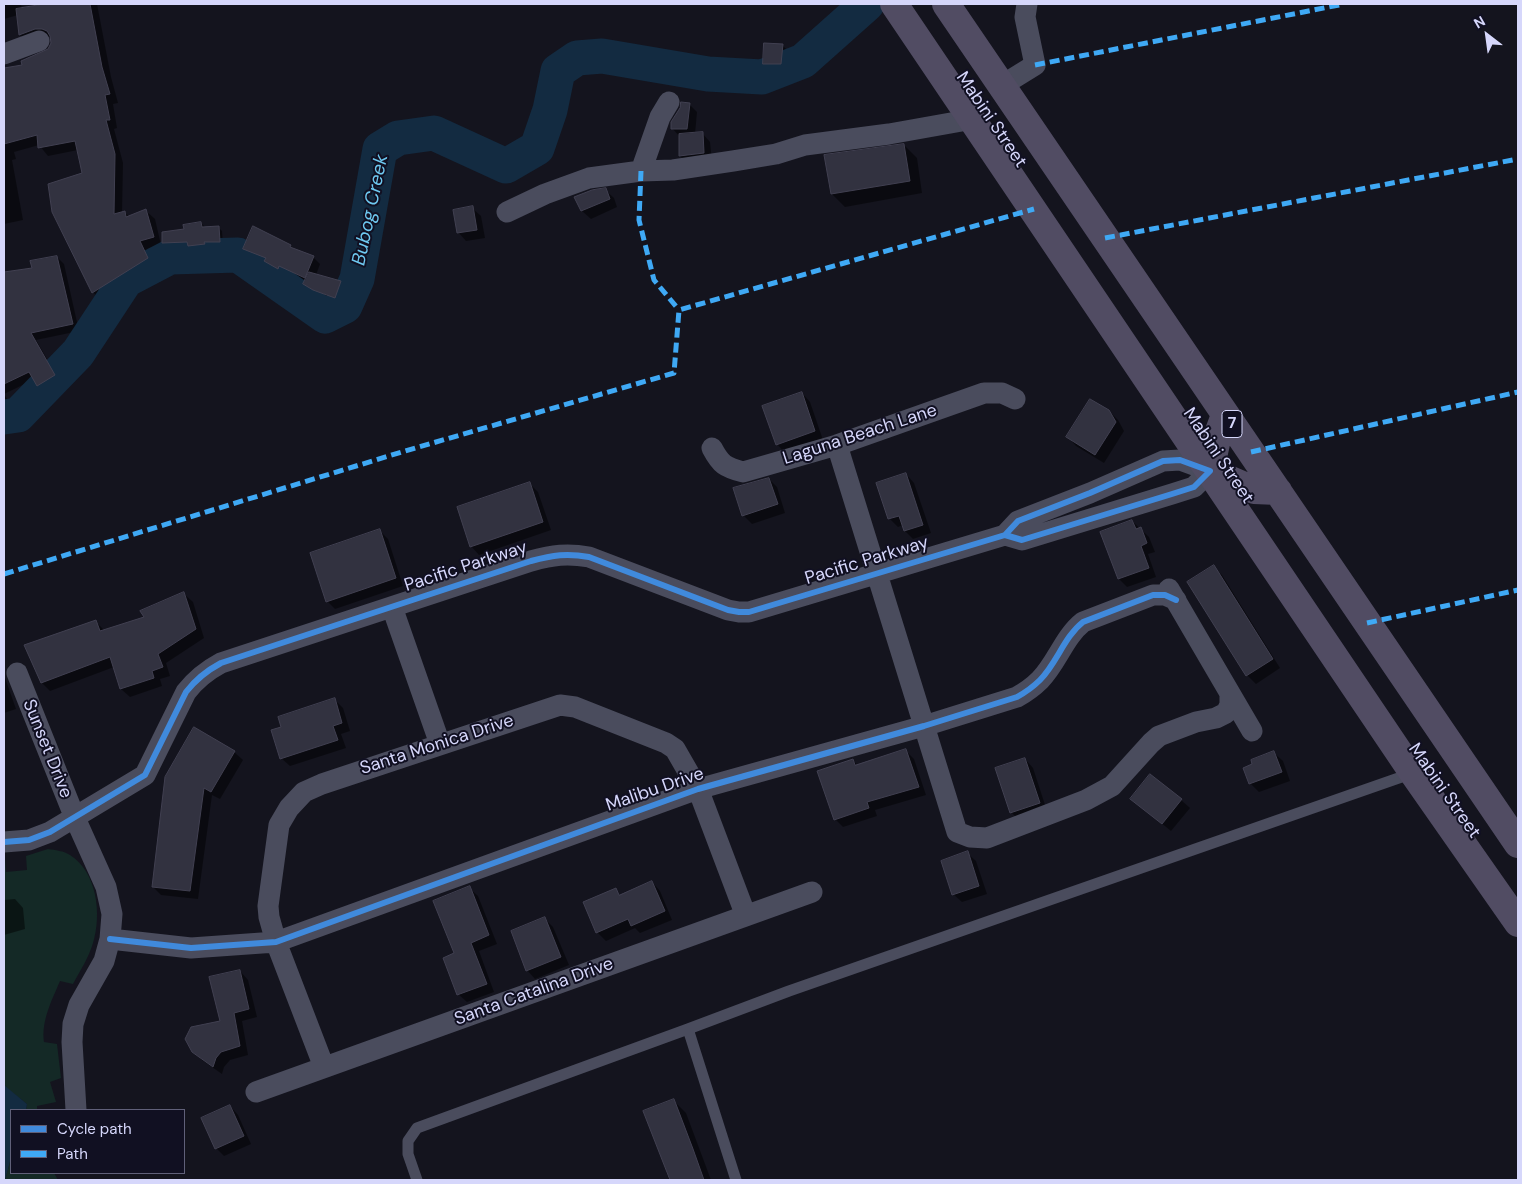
<!DOCTYPE html>
<style>
body{margin:0}
#map{position:relative;width:1522px;height:1184px;overflow:hidden;background:#14141e;font-family:"DM Sans",sans-serif}
canvas{display:block}
.frame{position:absolute;inset:0;border:5px solid #d6d7fb;pointer-events:none}
.legend{position:absolute;left:10px;top:1109px;width:175px;height:65px;box-sizing:border-box;background:#111022;border:1px solid #606079;margin:0;padding:6px 9px;list-style:none;font-size:15px;color:#d6d7fb}
.legend li{display:flex;align-items:center;gap:10px;height:25px}
.legend b{width:25px;border:1px solid #606079}
.north{position:absolute;left:1462px;top:10px;width:50px;height:50px;-webkit-text-stroke:4px #111022;paint-order:stroke;rotate:330deg;font-size:14px;font-weight:700;line-height:20px;text-align:center;color:#d6d7fb}
.north::after{content:'';display:block;margin:auto;width:18px;height:22px;background:#d6d7fb;clip-path:polygon(50% 0,100% 100%,50% 72%,0 100%)}
</style>
<div id="map">
<canvas width="1522" height="1184"></canvas>
<div class="frame"></div>
<ul class="legend">
<li><b style="height:6px;background:#408adc"></b>Cycle path</li>
<li><b style="height:6px;background:#3fa9f5"></b>Path</li>
</ul>
<div class="north">N</div>
</div>
<script>
const context = document.querySelector('canvas').getContext('2d');
context.lineJoin = 'round';
function paint(path, color) {
  context.fillStyle = color;
  context.fill(path, 'evenodd');
}
function trace(path, color, width, dash) {
  context.strokeStyle = color;
  context.lineWidth = width;
  context.lineCap = dash ? 'butt' : 'round';
  context.setLineDash(dash || []);
  context.stroke(path);
}
function write(font, color, halo, rows, align = 'center') {
  context.font = font + ' "DM Sans",sans-serif';
  context.lineWidth = 4;
  context.setLineDash([]);
  context.textBaseline = 'middle';
  context.strokeStyle = halo;
  context.fillStyle = color;
  for (const [text, x, y, turn = 0] of rows) {
    context.save();
    context.translate(x, y);
    context.rotate((+turn || 0) * Math.PI / 180);
    context.textAlign = isNaN(turn) ? turn : align;
    if (halo) context.strokeText(text, 0, 0);
    context.fillText(text, 0, 0);
    context.restore();
  }
}
paint(new Path2D(`
 M 48,849 C 55,850 64,851 70,855 C 97,872 102,914 93,943 C 89,957 80,971 73,984 L 60,981 C 52,1000 41,1021 44,1042 L 57,1044 L 61,1078 L 50,1082 L 56,1102 L 37,1106 L 37,1110 L 26,1110 L 27,1104 L 4,1086 L 4,862 L 5,858 L 6,872 L 27,870 L 26,856 Z
 M 11,1158 L 11,1173 L 54,1173 L 58,1180 L 5,1180 Z`), '#142926');
paint(new Path2D(`
 M 4,1085 L 27,1104 L 26,1110 L 11,1110 L 11,1158 L 5,1180 Z`), '#132b41');
paint(new Path2D(`
 M 4,4 L 21,4 L 22,9 L 51,4 L 97,4 L 111,77 L 118,103 L 113,104 L 117,128 L 114,129 L 123,163 L 122,213 L 124,212 L 130,217 L 146,211 L 155,219 L 161,245 L 147,249 L 156,267 L 101,301 L 93,292 L 83,174 L 78,150 L 48,156 L 39,145 L 14,152 L 16,159 L 12,160 L 23,220 L 4,224 L 4,69 L 23,66 L 58,55 L 52,37 L 44,37 L 28,43 L 20,35 L 18,15 L 4,19 Z
 M 782,45 L 786,49 L 785,68 L 768,67 L 764,64 Z
 M 689,104 L 697,112 L 695,134 L 702,133 L 710,142 L 712,161 L 689,164 L 680,156 L 680,137 L 672,128 Z
 M 904,145 L 917,158 L 922,193 L 845,207 L 832,194 L 826,156 Z
 M 605,190 L 614,198 L 617,207 L 591,219 L 582,211 L 576,197 Z
 M 472,208 L 481,216 L 485,238 L 466,241 L 458,232 Z
 M 201,223 L 205,227 L 218,227 L 222,231 L 223,246 L 207,246 L 208,248 L 193,249 L 190,246 L 167,246 L 163,242 Z
 M 290,246 L 294,250 L 313,257 L 320,264 L 316,275 L 340,282 L 344,286 L 339,301 L 318,294 L 305,284 L 306,281 L 287,272 L 285,275 L 273,268 L 267,262 L 251,255 L 244,248 Z
 M 57,257 L 64,264 L 79,331 L 36,340 L 61,383 L 45,393 L 35,379 L 4,394 L 4,273 L 34,269 Z
 M 802,393 L 810,402 L 823,440 L 785,453 L 777,444 Z
 M 4,394 L 12,407 L 4,412 Z
 M 1109,411 L 1118,420 L 1124,431 L 1104,463 L 1076,446 L 1068,437 Z
 M 906,474 L 914,483 L 931,533 L 913,539 L 905,531 L 903,525 L 898,527 L 889,518 Z
 M 769,479 L 777,487 L 785,513 L 752,524 L 744,516 L 735,488 Z
 M 530,484 L 538,492 L 551,530 L 479,555 L 471,546 Z
 M 1132,521 L 1149,537 L 1155,552 L 1148,554 L 1156,577 L 1127,587 L 1119,579 L 1102,532 Z
 M 380,531 L 388,539 L 403,586 L 335,609 L 327,601 Z
 M 1213,567 L 1222,575 L 1280,668 L 1256,684 L 1247,675 L 1189,583 Z
 M 184,594 L 193,602 L 204,638 L 166,663 L 170,676 L 160,679 L 162,686 L 130,697 L 121,689 L 114,667 L 50,691 L 42,683 L 96,622 L 105,631 L 146,617 Z
 M 4,675 L 16,709 L 4,713 Z
 M 335,700 L 343,708 L 350,731 L 341,734 L 346,748 L 290,766 L 281,758 L 282,728 Z
 M 906,751 L 914,759 L 926,795 L 875,810 L 877,816 L 843,827 L 835,819 L 852,760 L 858,765 Z
 M 234,752 L 243,760 L 220,799 L 212,795 L 198,899 L 161,895 L 153,887 L 166,777 Z
 M 1274,753 L 1283,761 L 1290,781 L 1259,792 L 1250,783 Z
 M 1025,759 L 1033,768 L 1047,811 L 1020,821 L 1011,812 Z
 M 1132,799 L 1181,800 L 1190,808 L 1171,831 Z
 M 967,853 L 976,861 L 987,894 L 962,902 L 953,894 Z
 M 652,882 L 660,891 L 672,920 L 640,933 L 635,928 L 606,941 L 597,932 L 615,890 L 621,896 Z
 M 469,888 L 478,896 L 497,944 L 479,951 L 494,992 L 467,1002 L 458,994 Z
 M 15,899 L 23,908 L 25,929 L 4,935 L 4,900 Z
 M 545,919 L 553,927 L 569,965 L 535,979 L 527,970 Z
 M 240,971 L 248,980 L 257,1017 L 242,1021 L 248,1055 L 230,1060 L 224,1067 L 222,1074 L 202,1060 L 193,1051 L 221,1022 Z
 M 673,1100 L 686,1113 L 711,1180 L 669,1180 L 666,1171 L 668,1170 Z
 M 230,1106 L 238,1115 L 251,1144 L 224,1156 L 216,1148 Z`), '#0007');
trace(new Path2D(`
 M 4,417 L 18,415 L 78,353 L 126,280 L 170,257 L 238,255 L 325,316 L 345,306 L 357,279 L 380,149 L 398,138 L 434,133 L 506,166 L 537,148 L 550,110 L 558,71 L 577,58 L 602,56 L 708,74 L 762,77 L 803,61 L 867,4`), '#132b41', 35);
const building = new Path2D(`
 M 44,4 L 90,4 L 102,67 L 110,94 L 105,95 L 110,120 L 106,120 L 115,154 L 114,214 L 125,211 L 126,217 L 146,209 L 154,237 L 140,241 L 148,258 L 92,293 L 52,212 L 48,184 L 82,173 L 75,141 L 38,148 L 37,135 L 4,144 L 4,68 L 22,65 L 21,61 L 48,49 L 51,43 L 50,36 L 47,31 L 42,29 L 35,29 L 19,35 L 16,9 Z
 M 764,43 L 783,44 L 781,64 L 763,64 Z
 M 681,102 L 690,103 L 687,129 L 671,129 L 671,122 L 680,108 Z
 M 703,132 L 704,153 L 679,156 L 679,134 Z
 M 904,144 L 910,181 L 831,194 L 824,155 Z
 M 606,188 L 610,199 L 581,211 L 574,197 L 592,190 Z
 M 473,206 L 477,230 L 457,233 L 453,210 Z
 M 201,222 L 202,227 L 219,226 L 220,242 L 204,242 L 205,244 L 188,246 L 187,242 L 162,243 L 162,232 L 184,229 L 183,225 Z
 M 253,226 L 291,245 L 290,247 L 314,256 L 305,278 L 279,266 L 278,269 L 264,261 L 266,258 L 243,249 Z
 M 57,256 L 73,324 L 31,333 L 55,375 L 37,386 L 29,372 L 4,384 L 4,272 L 32,268 L 30,261 Z
 M 309,272 L 341,281 L 335,298 L 313,290 L 303,284 Z
 M 802,392 L 815,431 L 776,445 L 762,406 Z
 M 1090,399 L 1109,410 L 1116,422 L 1095,455 L 1066,437 Z
 M 906,473 L 923,525 L 904,531 L 899,516 L 888,519 L 876,483 Z
 M 769,478 L 778,504 L 742,516 L 733,488 Z
 M 530,482 L 543,522 L 470,547 L 457,507 Z
 M 1132,520 L 1136,529 L 1141,527 L 1147,543 L 1141,546 L 1149,568 L 1118,579 L 1100,532 Z
 M 380,529 L 396,578 L 326,602 L 310,553 Z
 M 1214,565 L 1273,659 L 1246,676 L 1187,582 Z
 M 184,592 L 196,629 L 158,654 L 163,667 L 152,671 L 154,678 L 120,689 L 110,657 L 41,683 L 24,645 L 96,620 L 100,631 L 144,617 L 140,611 Z
 M 335,698 L 342,723 L 333,726 L 338,740 L 280,759 L 271,730 L 281,727 L 278,717 Z
 M 194,727 L 235,751 L 211,792 L 204,788 L 190,891 L 152,887 L 165,777 Z
 M 906,749 L 919,787 L 867,802 L 869,808 L 834,820 L 817,771 L 853,759 L 855,765 Z
 M 1274,751 L 1282,772 L 1249,784 L 1243,768 L 1252,764 L 1251,760 Z
 M 1025,758 L 1040,803 L 1010,813 L 995,768 Z
 M 1150,774 L 1182,799 L 1162,824 L 1130,799 Z
 M 968,851 L 979,886 L 952,895 L 941,861 Z
 M 652,881 L 665,911 L 631,926 L 628,919 L 596,933 L 583,902 L 616,888 L 619,895 Z
 M 470,886 L 489,935 L 471,943 L 487,984 L 457,995 L 443,958 L 454,953 L 433,901 Z
 M 545,917 L 561,957 L 526,971 L 511,931 Z
 M 240,970 L 249,1009 L 234,1013 L 240,1046 L 221,1052 L 216,1058 L 213,1067 L 192,1052 L 185,1039 L 191,1027 L 220,1021 L 209,977 Z
 M 674,1099 L 693,1149 L 704,1180 L 670,1180 L 643,1111 Z
 M 230,1105 L 244,1136 L 215,1149 L 201,1118 Z`);
paint(building, '#323240');
trace(building, '#414051', 1);
trace(new Path2D(`
 M 417,1180 L 408,1154 L 408,1141 L 417,1128 L 688,1029
 M 736,1180 L 688,1029 L 789,991 L 1413,773`), '#4a4c5d', 11);
trace(new Path2D(`
 M 4,54 L 39,41
 M 1001,86 L 1035,65 L 1025,17 L 1027,4
 M 669,102 L 660,117 L 641,171 L 673,170 L 733,161 L 776,154 L 805,145 L 889,134 L 973,119
 M 507,212 L 545,194 L 589,178 L 641,171
 M 837,445 L 957,832 L 970,837 L 987,838 L 1086,800 L 1112,786 L 1151,743 L 1159,736 L 1196,722 L 1216,718 L 1226,713 L 1230,705 L 1230,695
 M 712,448 C 721,465 725,467 743,472 L 837,445 L 984,393 L 1002,393 L 1015,399
 M 1169,589 L 1252,731
 M 392,607 L 440,744
 M 17,673 L 75,818 L 106,887 L 112,914 L 110,939 L 104,961 L 79,1005 L 73,1024 L 72,1042 L 76,1110
 M 4,842 L 29,840 L 50,832 L 145,775 L 186,692 C 196,679 206,671 221,663 L 531,561 C 553,555 567,553 589,557 L 728,610 L 739,612 L 749,612 L 1005,535 L 1018,521 L 1090,493 L 1163,461 L 1180,460 L 1210,471 L 1194,487 L 1172,494 L 1022,540 L 1005,535
 M 110,939 L 191,948 L 276,942 L 698,789 L 924,726 L 1017,697 C 1026,692 1033,687 1040,680 C 1057,663 1064,637 1083,622 L 1153,595 L 1165,595 L 1176,600
 M 324,1067 L 276,942 L 269,917 L 268,906 L 279,825 L 289,808 L 304,792 L 322,784 L 560,705 L 575,707 L 666,743 L 675,749 L 698,789 L 746,916
 M 256,1092 L 812,892`), '#4a4c5d', 21);
trace(new Path2D(`
 M 894,4 L 1413,773 L 1518,923
 M 946,4 L 1518,844
 M 1225,415 L 1218,434 L 1210,471 L 1254,490 L 1278,491`), '#514c63', 28);
trace(new Path2D(`
 M 1035,65 L 1344,4
 M 641,171 L 639,220 L 654,280 L 679,310
 M 1105,238 L 1518,159
 M 1251,452 L 1518,392
 M 4,574 L 405,451 L 674,373 L 679,310 L 1034,209
 M 1367,623 L 1518,590`), '#3fa9f5', 5, [10, 5]);
trace(new Path2D(`
 M 4,842 L 29,840 L 50,832 L 145,775 L 186,692 C 196,679 206,671 221,663 L 531,561 C 553,555 567,553 589,557 L 728,610 L 739,612 L 749,612 L 1005,535 L 1018,521 L 1090,493 L 1163,461 L 1180,460 L 1210,471 L 1194,487 L 1172,494 L 1022,540 L 1005,535
 M 110,939 L 191,948 L 276,942 L 698,789 L 924,726 L 1017,697 C 1026,692 1033,687 1040,680 C 1057,663 1064,637 1083,622 L 1153,595 L 1165,595 L 1176,600`), '#408adc', 6);
for (const [x, y, w] of [
 [1232,424,20]
]) {
  const box = new Path2D();
  box.roundRect(x - w / 2, y - 13.5, w, 27, 4);
  context.fillStyle = '#111022';
  context.fill(box);
  trace(box, '#d6d7fb', 1);
}
write('bold 16px', '#d6d7fb', null, [
 ["7",1232,424]
]);
write('18px', '#d6d7fb', '#111022', [
 ["Mabini Street",991,120,56],
 ["Laguna Beach Lane",860,435,-18],
 ["Mabini Street",1218,456,56],
 ["Pacific Parkway",867,561,-17],
 ["Pacific Parkway",466,567,-18],
 ["Santa Monica Drive",437,745,-18],
 ["Sunset Drive",47,749,68],
 ["Malibu Drive",655,790,-19],
 ["Mabini Street",1444,791,55],
 ["Santa Catalina Drive",534,992,-20]
]);
write('italic 19px', '#6ec8f0', '#111022', [
 ["Bubog Creek",371,210,-78]
]);
</script>
